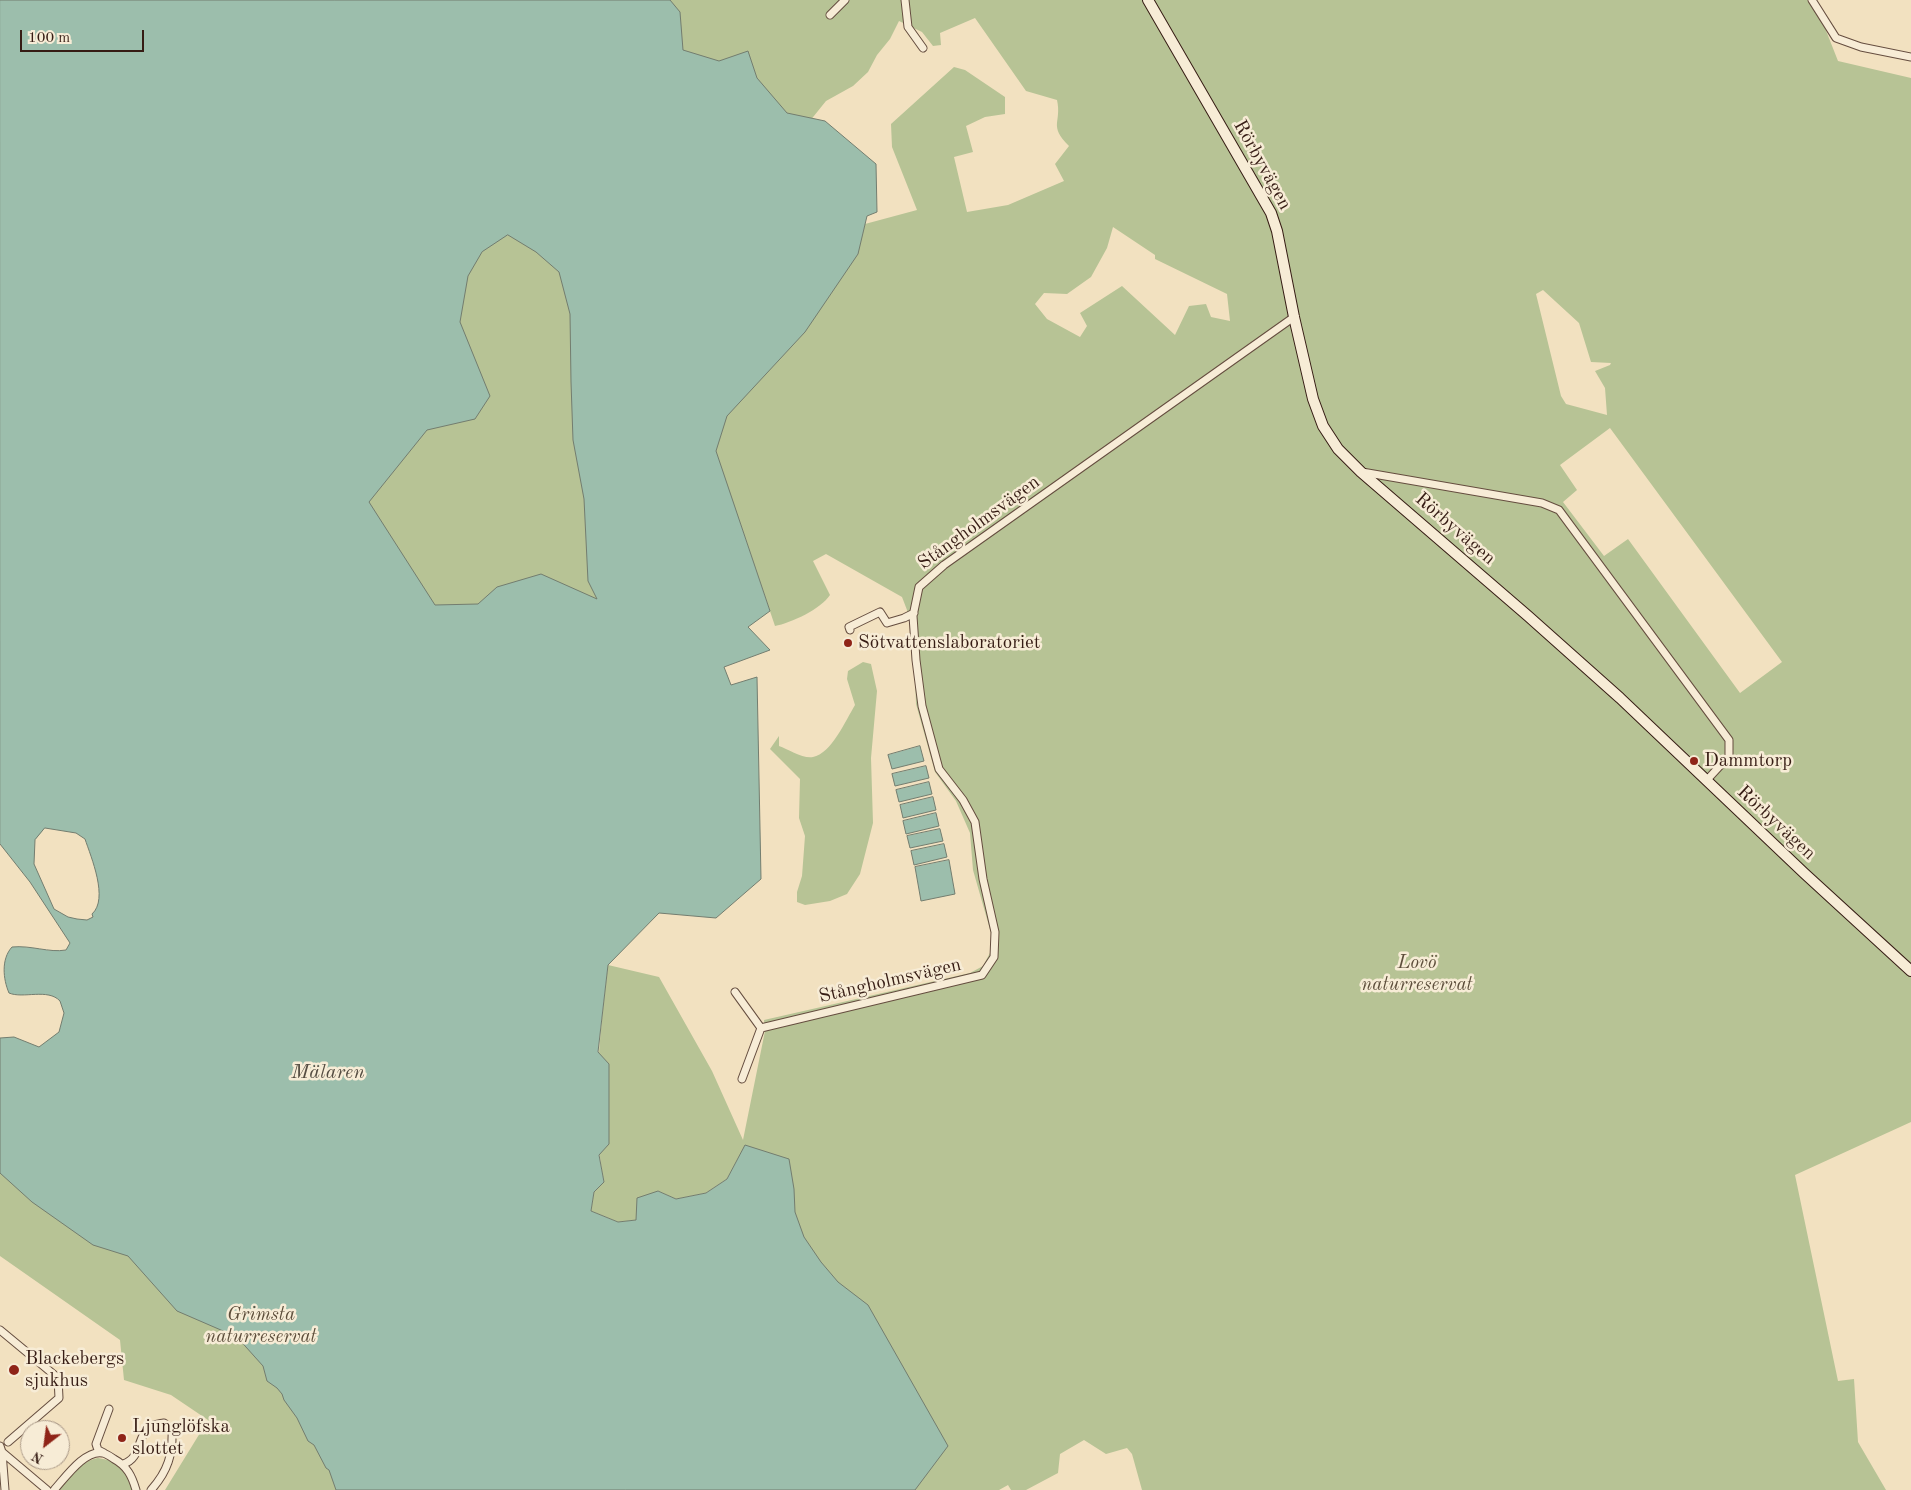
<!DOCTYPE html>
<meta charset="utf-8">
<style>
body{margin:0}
#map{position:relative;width:1911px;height:1490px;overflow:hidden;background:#f2e1c0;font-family:"Old Standard TT",serif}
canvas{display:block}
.north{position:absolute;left:20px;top:1420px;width:50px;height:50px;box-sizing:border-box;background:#f7ecd6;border:1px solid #a98;border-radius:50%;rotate:210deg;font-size:14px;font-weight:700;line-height:20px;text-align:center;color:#361c14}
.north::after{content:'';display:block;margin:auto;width:18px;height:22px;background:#8f2418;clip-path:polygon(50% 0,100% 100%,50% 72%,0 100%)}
.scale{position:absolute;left:20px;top:30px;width:124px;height:22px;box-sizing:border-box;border:2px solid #361c14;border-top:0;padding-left:6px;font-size:15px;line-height:18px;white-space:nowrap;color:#361c14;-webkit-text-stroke:4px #f7ecd6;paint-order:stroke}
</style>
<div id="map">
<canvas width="1911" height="1490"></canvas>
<div class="north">N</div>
<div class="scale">100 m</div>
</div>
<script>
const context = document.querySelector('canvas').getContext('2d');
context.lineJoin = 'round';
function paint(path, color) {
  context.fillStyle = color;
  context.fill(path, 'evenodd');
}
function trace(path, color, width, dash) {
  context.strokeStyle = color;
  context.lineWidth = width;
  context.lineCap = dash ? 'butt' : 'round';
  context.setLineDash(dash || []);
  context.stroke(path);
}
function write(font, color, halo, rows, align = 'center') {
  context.font = font + ' "Old Standard TT",serif';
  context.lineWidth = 5;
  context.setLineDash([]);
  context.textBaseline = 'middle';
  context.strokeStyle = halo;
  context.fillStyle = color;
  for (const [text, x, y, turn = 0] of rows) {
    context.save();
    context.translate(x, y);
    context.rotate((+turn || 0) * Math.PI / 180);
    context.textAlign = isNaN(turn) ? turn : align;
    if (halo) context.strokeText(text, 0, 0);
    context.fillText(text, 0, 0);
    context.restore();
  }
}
paint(new Path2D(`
 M 0,0 L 1814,0 L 1838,61 L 1911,78 L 1911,1122 L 1795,1175 L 1838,1381 L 1854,1379 L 1858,1442 L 1886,1490 L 1142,1490 L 1132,1454 L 1127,1448 L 1106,1454 L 1084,1440 L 1060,1454 L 1058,1473 L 1026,1490 L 1011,1490 L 1008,1485 L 999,1490 L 641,1490 ZM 975,18 L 1026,91 L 1057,100 C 1062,123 1048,125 1069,146 L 1055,164 L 1064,181 L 1008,205 L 967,212 L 954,157 L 973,152 L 966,126 L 985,117 L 1005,114 L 1005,97 L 965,70 L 954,67 L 891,124 L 892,147 L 917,210 L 865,224 L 862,236 L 797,137 L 826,101 L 853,86 L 868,72 L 877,55 L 890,39 L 899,21 L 922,32 L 933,46 L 941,45 L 940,33 ZM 1113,227 L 1155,255 L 1155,259 L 1227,294 L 1230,321 L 1211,317 L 1206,304 L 1189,306 L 1175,335 L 1122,286 L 1080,313 L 1087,326 L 1080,337 L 1047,319 L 1035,304 L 1044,293 L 1067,294 L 1091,277 L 1107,248 ZM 1543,290 L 1579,323 L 1591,362 L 1611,363 L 1610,365 L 1595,371 L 1605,388 L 1607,415 L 1566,404 L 1561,396 L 1536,294 ZM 1610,428 L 1782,662 L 1740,693 L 1628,539 L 1604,556 L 1563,502 L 1577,490 L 1560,465 ZM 740,523 L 775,626 C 791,623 821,609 830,595 L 813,561 L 826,554 L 902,597 L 907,610 L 914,645 L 916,704 L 935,772 L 956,801 L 970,833 L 973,870 L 991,933 L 991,951 L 983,966 L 970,973 L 764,1020 L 765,1031 L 743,1140 L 712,1071 L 659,977 L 608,965 C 600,1035 590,1112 604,1182 L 594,1192 L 591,1211 L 618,1222 L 637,1220 L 658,1191 L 676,1199 L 706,1193 L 727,1179 L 743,1150 L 723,1216 L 576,1234 L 602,947 Z
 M 863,662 L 871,664 L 877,691 L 871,758 L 873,823 L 860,874 L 847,894 L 830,901 L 805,905 L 797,902 L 797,892 L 802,876 L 805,836 L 799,818 L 800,779 L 770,749 L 779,736 L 779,746 C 788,749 803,759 813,757 C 831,754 846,720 855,705 L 847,679 L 848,671 Z
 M 0,1053 L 474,1490 L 165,1490 L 208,1420 L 171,1395 L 124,1380 L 120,1340 L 0,1256 Z
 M 98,1458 C 120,1461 125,1470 133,1490 L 59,1490 C 70,1476 79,1462 98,1458 Z`), '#b7c395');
const water = new Path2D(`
 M 0,0 L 670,0 L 680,12 L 683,50 L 719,61 L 748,51 L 757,78 L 787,113 L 825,121 L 876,164 L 877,212 L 867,216 L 858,254 L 805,332 L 727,416 L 716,451 L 770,611 L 748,627 L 770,650 L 724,667 L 731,685 L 757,677 L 761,879 L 716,918 L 659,913 L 608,965 L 598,1052 L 609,1064 L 609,1144 L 599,1155 L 604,1182 L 594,1192 L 591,1211 L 618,1222 L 636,1220 L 637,1198 L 658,1191 L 676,1199 L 706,1193 L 727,1179 L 745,1145 L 789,1159 L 794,1189 L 795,1212 L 804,1237 L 821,1262 L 838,1282 L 868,1305 L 948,1446 L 915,1490 L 336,1490 L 329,1470 L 326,1468 L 314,1445 L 308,1441 L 297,1418 L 284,1400 L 282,1394 L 277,1388 L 267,1381 L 263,1366 L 237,1337 L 177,1311 L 128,1256 L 93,1245 L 32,1202 L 0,1173 L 0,1038 L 14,1037 L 39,1047 L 59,1032 L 64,1013 L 60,1001 C 48,988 23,999 9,993 C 3,979 1,959 12,947 C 31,945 49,953 66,950 L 70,943 L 30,882 L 0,844 ZM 508,235 L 536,252 L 559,272 L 570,314 L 571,382 L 573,440 L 584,499 L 588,581 L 597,599 L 541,574 L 497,587 L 478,604 L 435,605 L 369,502 L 427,430 L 475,419 L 490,396 L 460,322 L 468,276 L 482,252 ZM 45,828 L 76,833 L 85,839 C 91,857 109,899 92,914 L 93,917 L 87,920 L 77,919 L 68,917 L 54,909 L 34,864 L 35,840 Z
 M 920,746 L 924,761 L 892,769 L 888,755 Z
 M 926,766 L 929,778 L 895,786 L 892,774 Z
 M 929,782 L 932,794 L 899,802 L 896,790 Z
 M 933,797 L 936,810 L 903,818 L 900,805 Z
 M 936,813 L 939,826 L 906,834 L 903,821 Z
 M 940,829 L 943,841 L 910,848 L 907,836 Z
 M 944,844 L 947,857 L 914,865 L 911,851 Z
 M 949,860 L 955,894 L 921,901 L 915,867 Z`);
paint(water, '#9cbeac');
trace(water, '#737d6f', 1);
const street = new Path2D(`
 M 905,0 L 908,27 L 923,48
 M 1812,0 L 1836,38 L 1861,47 L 1911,57
 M 830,15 L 845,0
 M 1362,472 L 1542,503 L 1559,510 L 1729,740 L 1729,756 L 1706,781
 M 850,630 L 849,627 L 880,612 L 887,623 L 904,618 L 914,613
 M 735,992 L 761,1028 L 982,975 L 994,957 L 995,932 L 983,879 L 975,822 L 963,800 L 939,769 L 922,706 L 916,660 L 913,616 L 919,587 L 944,565 L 1294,317
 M 742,1079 L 761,1028
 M 0,1330 L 58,1378 L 59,1398 L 8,1442
 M 0,1446 L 2,1452 L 5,1490
 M 2,1452 L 47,1490
 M 104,1453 L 98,1450 L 96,1444 L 109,1409
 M 123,1464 C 141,1459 137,1438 148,1428 C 153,1424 159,1424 164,1423 L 172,1430 C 173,1454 168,1471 151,1490
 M 54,1490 C 65,1478 85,1449 103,1453 C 107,1454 111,1457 114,1459 C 127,1466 132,1476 136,1490`);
const secondary = new Path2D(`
 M 1148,0 L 1271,213 L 1277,231 L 1294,317 L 1313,399 L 1323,426 L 1338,449 L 1361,472 L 1528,616 L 1620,698 L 1804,873 L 1911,971`);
trace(street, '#654d3f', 9);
trace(secondary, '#361c14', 12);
trace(street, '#f7ecd6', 7);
trace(secondary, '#f7ecd6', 10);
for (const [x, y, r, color] of [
 [848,643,5,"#8f2418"],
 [1694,761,5,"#8f2418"],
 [14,1370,6,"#8f2418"],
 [122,1438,5,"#8f2418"]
]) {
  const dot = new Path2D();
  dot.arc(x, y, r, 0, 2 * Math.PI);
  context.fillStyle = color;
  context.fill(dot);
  trace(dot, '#f7ecd6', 2);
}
write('19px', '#361c14', '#f7ecd6', [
 ["Rörbyvägen",1262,165,61],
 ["Stångholmsvägen",979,523,-36],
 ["Rörbyvägen",1455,529,41],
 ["Rörbyvägen",1776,823,43],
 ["Stångholmsvägen",890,981,-13]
]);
write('19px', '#361c14', '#f7ecd6', [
 ["Sötvattenslaboratoriet",858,643],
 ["Dammtorp",1704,761],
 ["Blackebergs",25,1359],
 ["sjukhus",25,1381],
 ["Ljunglöfska",132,1427],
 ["slottet",132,1449]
], 'left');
write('italic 19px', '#5d4e3b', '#f7ecd6', [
 ["Lovö",1417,963],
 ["naturreservat",1417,985],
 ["Grimsta",261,1315],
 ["naturreservat",261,1337]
]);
write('italic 20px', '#554d42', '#f7ecd6', [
 ["Mälaren",328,1073]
]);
</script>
